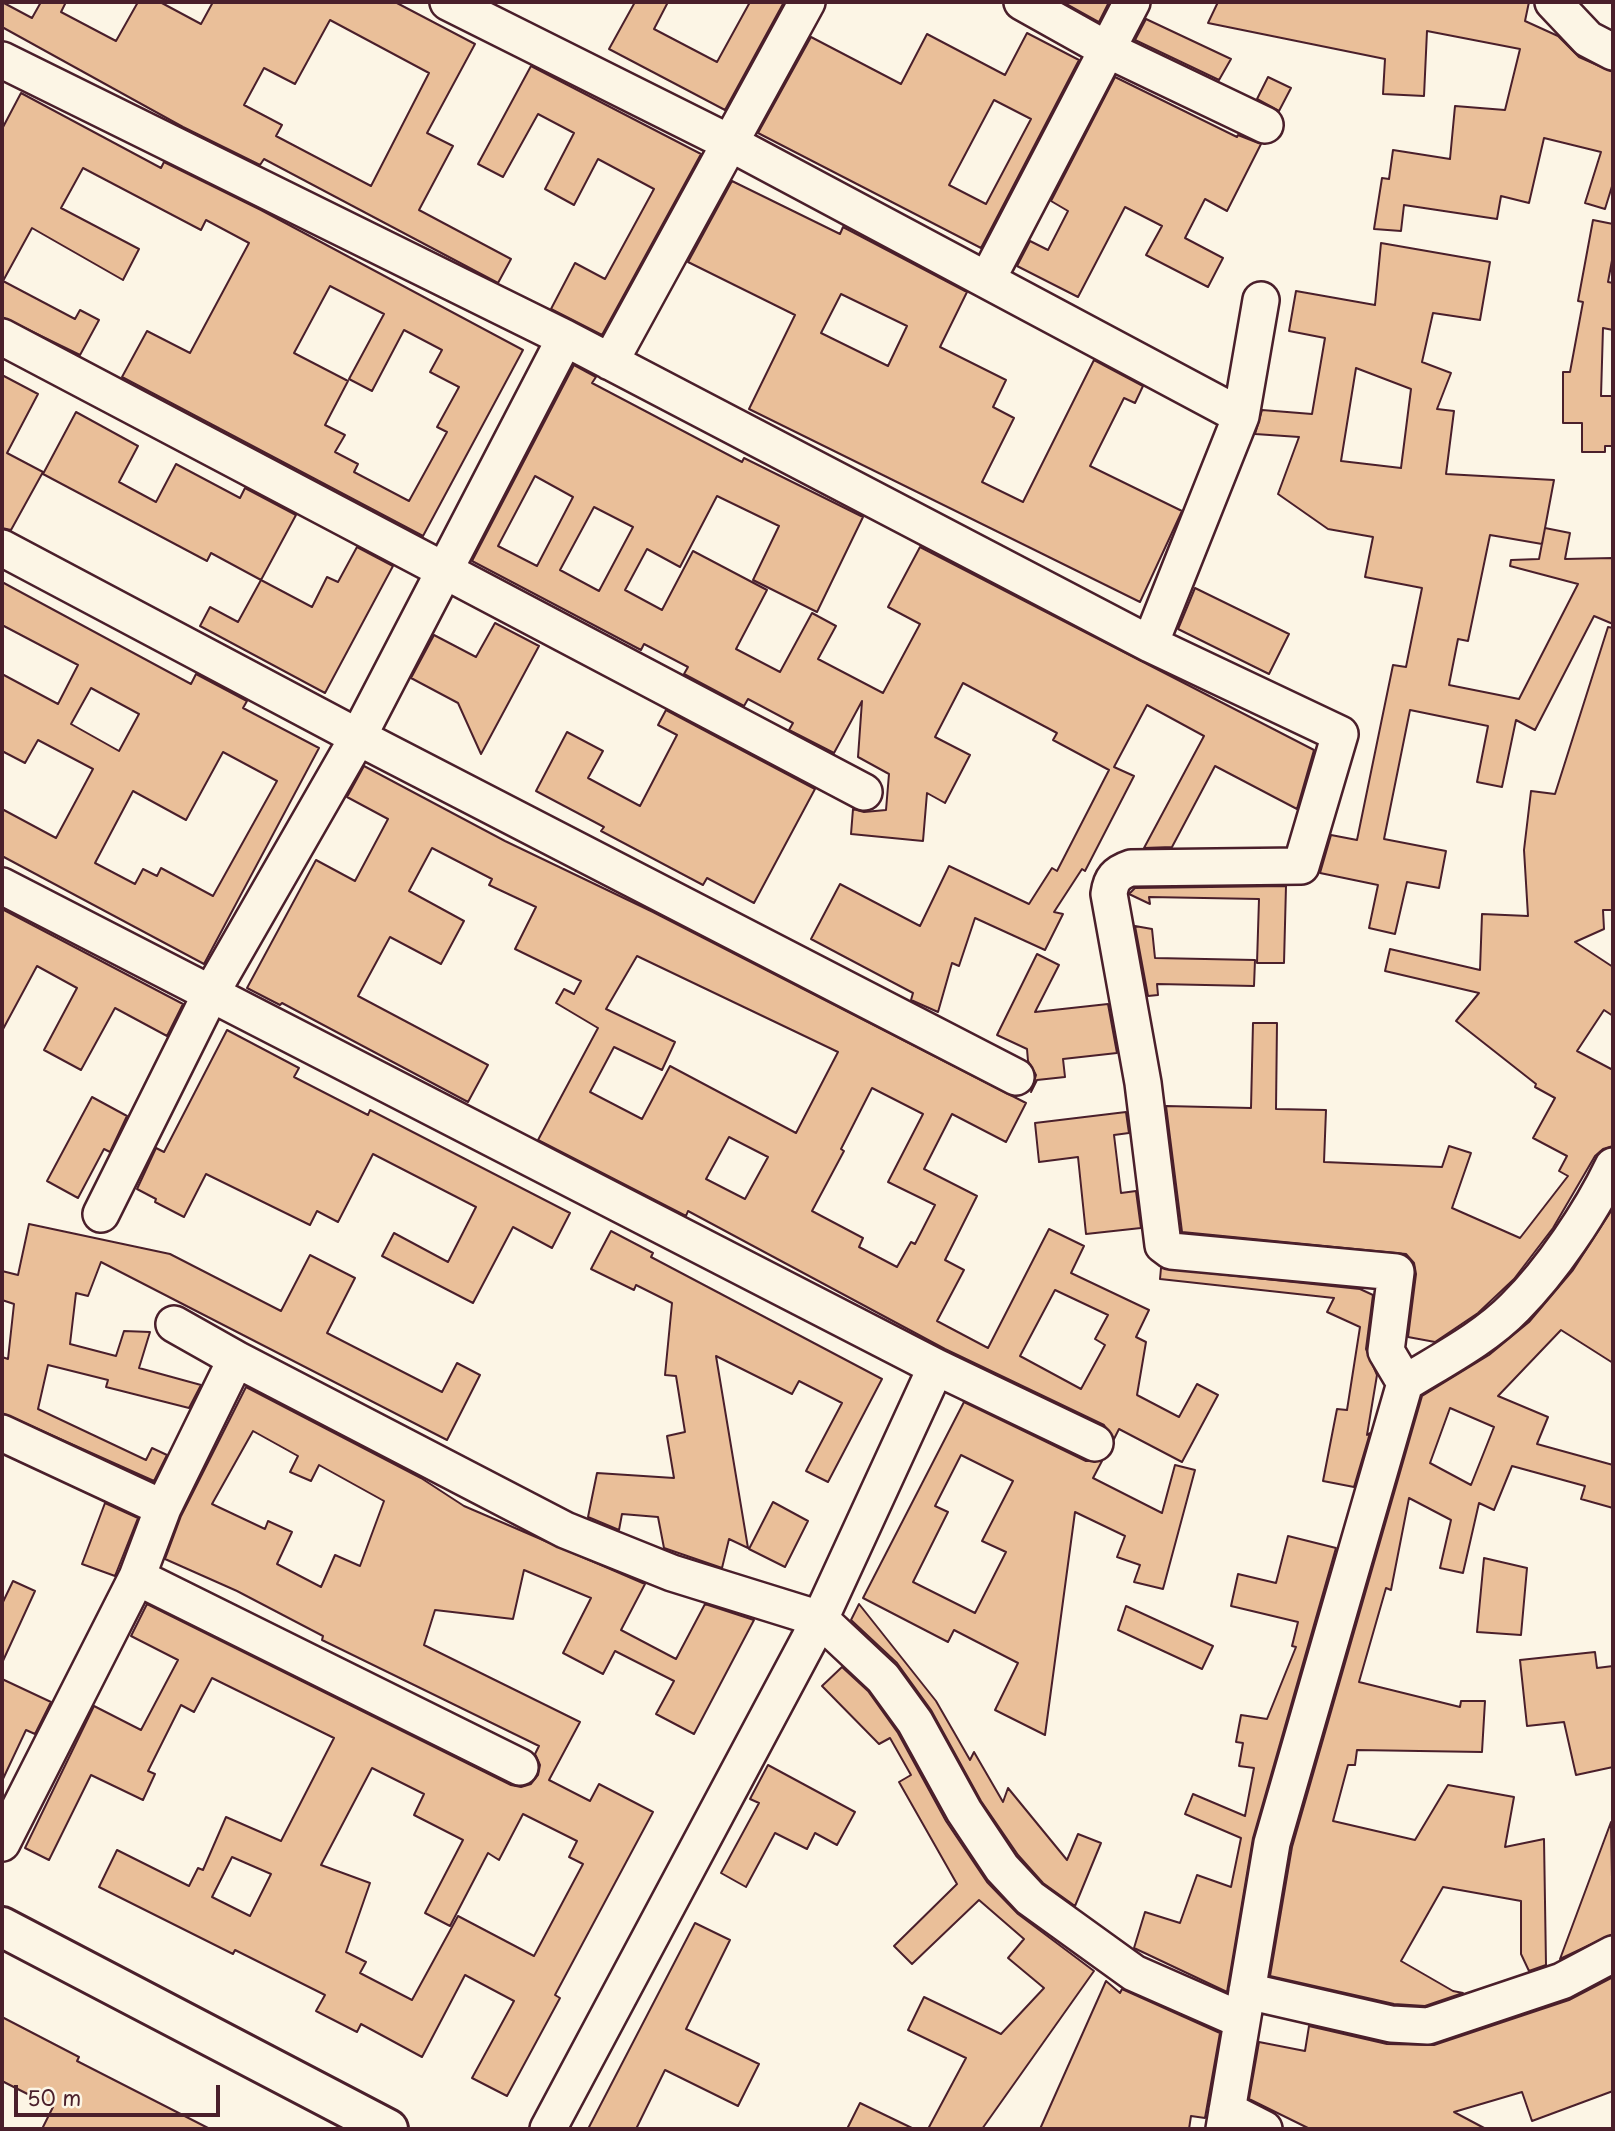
<!DOCTYPE html>
<style>
body{margin:0}
#map{position:relative;width:1615px;height:2131px;overflow:hidden;background:#fcf5e5;font-family:"Playpen Sans",sans-serif}
canvas{display:block}
.frame{position:absolute;inset:0;border:4px solid #4a1f2b;pointer-events:none}
.scale{position:absolute;left:14px;top:2085px;width:206px;height:32px;box-sizing:border-box;border:4px solid #4a1f2b;border-top:0;padding-left:9px;font-size:21px;line-height:24px;white-space:nowrap;color:#4a1f2b;-webkit-text-stroke:5px #fcf5e5;paint-order:stroke}
</style>
<div id="map">
<canvas width="1615" height="2131"></canvas>
<div class="frame"></div>
<div class="scale">50 m</div>
</div>
<script>
const context = document.querySelector('canvas').getContext('2d');
context.lineJoin = 'round';
function paint(path, color) {
  context.fillStyle = color;
  context.fill(path, 'evenodd');
}
function trace(path, color, width, dash) {
  context.strokeStyle = color;
  context.lineWidth = width;
  context.lineCap = dash ? 'butt' : 'round';
  context.setLineDash(dash || []);
  context.stroke(path);
}
const building = new Path2D(`
 M 2,2 L 32,18 L 41,2 L 66,2 L 61,12 L 116,41 L 138,2 L 160,2 L 201,24 L 213,2 L 395,2 L 475,44 L 427,133 L 453,146 L 419,210 L 511,259 L 498,283 L 264,159 L 260,165 L 183,127 L 2,27 ZM 330,20 L 429,73 L 371,186 L 276,136 L 282,125 L 244,105 L 264,68 L 295,84 Z
 M 635,2 L 668,2 L 654,29 L 717,62 L 750,2 L 784,2 L 725,110 L 609,49 Z
 M 1063,2 L 1109,2 L 1099,22 Z
 M 1218,2 L 1529,2 L 1525,21 L 1558,36 L 1579,57 L 1613,72 L 1613,183 L 1605,209 L 1585,203 L 1601,152 L 1544,138 L 1529,203 L 1501,196 L 1497,219 L 1404,205 L 1401,231 L 1374,229 L 1382,178 L 1389,179 L 1393,150 L 1450,159 L 1455,106 L 1505,110 L 1520,49 L 1427,31 L 1424,96 L 1383,94 L 1385,59 L 1208,23 Z
 M 1146,19 L 1231,59 L 1219,80 L 1135,40 Z
 M 1027,33 L 1079,60 L 981,248 L 758,133 L 811,37 L 901,84 L 927,34 L 1005,75 ZM 994,100 L 1031,119 L 986,204 L 949,185 Z
 M 531,66 L 701,154 L 602,335 L 551,309 L 575,263 L 605,279 L 654,189 L 598,159 L 574,205 L 545,189 L 574,133 L 538,114 L 503,177 L 478,164 Z
 M 1115,77 L 1237,137 L 1238,135 L 1261,144 L 1227,211 L 1205,199 L 1185,238 L 1223,258 L 1208,287 L 1146,255 L 1162,226 L 1125,207 L 1078,297 L 1017,266 L 1030,241 L 1048,250 L 1068,211 L 1051,201 Z
 M 1268,77 L 1291,88 L 1279,111 L 1257,99 Z
 M 21,93 L 161,168 L 164,162 L 261,210 L 523,350 L 423,536 L 122,377 L 147,331 L 190,353 L 249,243 L 206,220 L 201,230 L 83,168 L 61,208 L 139,249 L 123,280 L 32,228 L 3,281 L 75,319 L 80,310 L 99,320 L 80,355 L 2,317 L 2,129 ZM 330,286 L 384,314 L 349,379 L 372,391 L 404,330 L 442,350 L 430,372 L 459,387 L 437,427 L 447,432 L 409,501 L 354,472 L 358,464 L 335,452 L 345,435 L 325,425 L 348,381 L 294,353 Z
 M 732,181 L 840,234 L 843,227 L 967,292 L 940,347 L 1006,380 L 993,407 L 1014,418 L 982,482 L 1023,502 L 1094,360 L 1143,386 L 1135,403 L 1124,398 L 1090,466 L 1182,511 L 1140,602 L 749,409 L 795,315 L 688,262 ZM 841,294 L 907,326 L 888,366 L 821,333 Z
 M 1593,220 L 1613,224 L 1613,255 L 1608,282 L 1613,283 L 1613,330 L 1603,328 L 1601,396 L 1613,396 L 1613,446 L 1605,446 L 1605,452 L 1582,452 L 1582,423 L 1563,423 L 1563,372 L 1570,372 L 1583,302 L 1578,301 Z
 M 1381,243 L 1490,262 L 1480,320 L 1433,313 L 1422,362 L 1451,373 L 1437,409 L 1454,411 L 1446,474 L 1554,480 L 1542,544 L 1490,535 L 1468,641 L 1458,639 L 1449,685 L 1519,699 L 1578,584 L 1510,566 L 1511,560 L 1539,559 L 1545,528 L 1570,533 L 1565,559 L 1613,558 L 1613,624 L 1594,616 L 1535,730 L 1516,720 L 1502,787 L 1477,782 L 1488,726 L 1410,710 L 1384,839 L 1446,851 L 1439,888 L 1407,882 L 1395,934 L 1369,928 L 1378,885 L 1320,873 L 1331,835 L 1357,840 L 1393,665 L 1406,667 L 1422,588 L 1365,577 L 1373,537 L 1328,529 L 1278,494 L 1299,437 L 1255,434 L 1262,410 L 1312,414 L 1325,338 L 1289,331 L 1296,291 L 1375,305 ZM 1356,368 L 1411,389 L 1401,468 L 1341,461 Z
 M 574,365 L 596,377 L 592,383 L 742,462 L 744,458 L 863,517 L 817,612 L 753,580 L 779,526 L 717,496 L 680,567 L 647,549 L 625,590 L 662,610 L 693,551 L 767,590 L 736,649 L 780,672 L 812,613 L 836,626 L 818,659 L 883,693 L 920,624 L 888,607 L 920,547 L 1314,750 L 1297,809 L 1215,766 L 1172,847 L 1144,848 L 1204,736 L 1147,705 L 1114,767 L 1134,776 L 1085,871 L 1082,869 L 1054,912 L 1063,914 L 1045,950 L 975,918 L 959,966 L 952,963 L 938,1012 L 911,1000 L 913,993 L 811,939 L 840,884 L 920,926 L 949,866 L 1029,904 L 1052,868 L 1057,871 L 1109,770 L 1053,740 L 1057,733 L 963,683 L 935,737 L 970,755 L 945,803 L 927,793 L 923,841 L 851,834 L 853,809 L 864,812 L 886,810 L 889,774 L 858,757 L 862,701 L 834,753 L 789,730 L 793,723 L 748,699 L 744,706 L 684,674 L 688,667 L 644,644 L 641,650 L 472,561 ZM 535,476 L 573,497 L 537,566 L 498,546 ZM 594,507 L 633,527 L 599,591 L 560,570 Z
 M 2,375 L 38,394 L 7,453 L 43,472 L 11,530 L 2,528 Z
 M 76,412 L 138,446 L 119,482 L 156,502 L 176,464 L 240,498 L 245,488 L 296,515 L 261,580 L 211,553 L 207,561 L 43,474 Z
 M 357,547 L 393,566 L 325,693 L 200,626 L 210,607 L 238,622 L 261,580 L 312,607 L 327,577 L 338,582 Z
 M 2,582 L 191,684 L 196,674 L 247,701 L 243,708 L 319,748 L 204,964 L 2,856 L 2,809 L 56,838 L 93,769 L 38,740 L 25,763 L 2,751 L 2,674 L 58,704 L 78,665 L 2,625 ZM 91,688 L 139,714 L 119,751 L 71,724 ZM 223,752 L 277,781 L 213,896 L 161,868 L 157,876 L 143,869 L 135,884 L 95,863 L 133,791 L 186,820 Z
 M 1195,588 L 1289,634 L 1269,674 L 1178,629 Z
 M 495,623 L 539,646 L 481,754 L 458,703 L 411,678 L 434,635 L 476,657 Z
 M 1608,627 L 1613,628 L 1613,910 L 1603,910 L 1604,929 L 1575,942 L 1613,967 L 1613,1016 L 1604,1010 L 1577,1051 L 1613,1070 L 1613,1146 L 1603,1149 L 1595,1156 L 1553,1228 L 1514,1279 L 1478,1313 L 1435,1342 L 1408,1337 L 1416,1274 L 1414,1263 L 1406,1254 L 1182,1232 L 1166,1106 L 1251,1108 L 1253,1023 L 1277,1023 L 1276,1109 L 1326,1110 L 1324,1162 L 1442,1167 L 1449,1146 L 1471,1153 L 1452,1208 L 1520,1238 L 1568,1176 L 1559,1171 L 1567,1156 L 1533,1138 L 1555,1098 L 1535,1087 L 1536,1084 L 1456,1021 L 1479,993 L 1385,971 L 1390,949 L 1480,970 L 1482,914 L 1528,916 L 1524,850 L 1531,791 L 1555,794 Z
 M 666,710 L 815,789 L 754,903 L 707,878 L 703,885 L 601,831 L 604,827 L 536,791 L 567,732 L 603,751 L 588,778 L 640,806 L 677,735 L 658,725 Z
 M 364,766 L 505,841 L 653,912 L 1026,1103 L 1006,1142 L 952,1114 L 924,1169 L 977,1196 L 945,1260 L 964,1270 L 937,1321 L 988,1348 L 1049,1229 L 1084,1246 L 1071,1273 L 1149,1310 L 1136,1337 L 1146,1342 L 1137,1395 L 1179,1417 L 1197,1384 L 1218,1395 L 1182,1462 L 1119,1429 L 1114,1439 L 1104,1425 L 945,1349 L 688,1211 L 686,1216 L 538,1140 L 598,1028 L 556,1003 L 564,989 L 574,994 L 581,981 L 515,949 L 536,907 L 489,885 L 492,879 L 432,848 L 409,891 L 464,921 L 441,964 L 390,937 L 358,996 L 488,1065 L 468,1102 L 282,1003 L 280,1005 L 247,988 L 316,860 L 355,881 L 388,819 L 347,797 ZM 637,956 L 838,1052 L 796,1133 L 670,1066 L 642,1119 L 590,1092 L 614,1047 L 662,1070 L 675,1042 L 606,1009 ZM 872,1088 L 923,1114 L 888,1182 L 935,1205 L 915,1244 L 911,1242 L 897,1267 L 859,1247 L 863,1238 L 812,1211 L 844,1151 L 841,1149 ZM 729,1137 L 768,1157 L 745,1199 L 706,1179 ZM 1055,1290 L 1108,1315 L 1095,1339 L 1105,1345 L 1081,1389 L 1020,1356 Z
 M 1286,886 L 1284,963 L 1257,963 L 1259,899 L 1149,897 L 1150,904 L 1129,894 L 1135,888 Z
 M 2,909 L 183,1004 L 167,1036 L 115,1008 L 81,1070 L 44,1050 L 77,988 L 37,966 L 2,1031 Z
 M 1135,926 L 1152,929 L 1155,958 L 1255,960 L 1254,986 L 1157,984 L 1158,995 L 1148,996 Z
 M 1037,954 L 1059,965 L 1035,1012 L 1108,1004 L 1117,1053 L 1063,1059 L 1065,1077 L 1037,1080 L 1031,1092 L 1036,1075 L 1028,1061 L 1027,1049 L 997,1035 Z
 M 227,1030 L 299,1068 L 294,1077 L 368,1115 L 370,1110 L 570,1213 L 552,1248 L 513,1227 L 473,1303 L 382,1256 L 394,1233 L 448,1262 L 476,1207 L 373,1154 L 338,1222 L 317,1211 L 310,1225 L 206,1174 L 184,1217 L 155,1202 L 156,1199 L 137,1189 L 156,1148 L 164,1152 Z
 M 92,1097 L 127,1116 L 110,1152 L 104,1149 L 78,1198 L 47,1181 Z
 M 1126,1112 L 1129,1133 L 1114,1135 L 1121,1193 L 1136,1191 L 1141,1228 L 1086,1234 L 1078,1157 L 1039,1162 L 1035,1123 Z
 M 1613,1208 L 1613,1363 L 1561,1330 L 1498,1396 L 1548,1417 L 1537,1444 L 1613,1465 L 1613,1508 L 1581,1499 L 1585,1486 L 1512,1466 L 1494,1510 L 1479,1503 L 1463,1573 L 1440,1568 L 1451,1520 L 1409,1498 L 1391,1590 L 1386,1588 L 1359,1682 L 1460,1707 L 1461,1701 L 1485,1701 L 1482,1752 L 1357,1750 L 1355,1765 L 1348,1765 L 1333,1821 L 1415,1840 L 1448,1785 L 1514,1797 L 1505,1847 L 1544,1839 L 1546,1965 L 1529,1971 L 1521,1954 L 1521,1901 L 1443,1887 L 1401,1961 L 1453,1991 L 1463,1993 L 1425,2006 L 1394,2004 L 1270,1976 L 1292,1847 L 1422,1396 L 1489,1355 L 1529,1322 L 1573,1270 ZM 1450,1408 L 1494,1427 L 1471,1485 L 1430,1463 Z
 M 29,1224 L 170,1254 L 281,1311 L 310,1255 L 355,1278 L 327,1333 L 442,1392 L 457,1363 L 480,1375 L 447,1440 L 101,1262 L 88,1296 L 76,1293 L 70,1344 L 116,1356 L 124,1331 L 150,1332 L 139,1368 L 201,1385 L 189,1408 L 106,1387 L 108,1380 L 48,1365 L 38,1409 L 146,1460 L 152,1448 L 167,1455 L 154,1481 L 2,1413 L 2,1357 L 8,1359 L 14,1304 L 2,1300 L 2,1271 L 18,1275 Z
 M 611,1231 L 653,1253 L 651,1257 L 882,1379 L 828,1482 L 806,1471 L 842,1403 L 799,1381 L 792,1394 L 716,1356 L 748,1548 L 729,1539 L 722,1568 L 664,1548 L 658,1517 L 622,1514 L 619,1530 L 588,1517 L 597,1473 L 674,1478 L 667,1436 L 685,1432 L 676,1376 L 665,1375 L 672,1303 L 636,1285 L 634,1290 L 591,1269 Z
 M 1161,1268 L 1360,1289 L 1373,1295 L 1366,1349 L 1377,1375 L 1367,1435 L 1370,1433 L 1354,1487 L 1323,1481 L 1337,1409 L 1347,1410 L 1360,1327 L 1327,1312 L 1334,1298 L 1160,1279 Z
 M 246,1387 L 421,1478 L 464,1506 L 645,1584 L 621,1630 L 676,1659 L 705,1604 L 754,1620 L 694,1734 L 656,1714 L 674,1681 L 615,1651 L 603,1674 L 563,1653 L 591,1598 L 524,1570 L 513,1619 L 435,1610 L 424,1645 L 580,1722 L 549,1780 L 590,1801 L 599,1784 L 653,1812 L 555,1995 L 560,1998 L 507,2096 L 472,2078 L 514,2001 L 465,1975 L 422,2057 L 361,2024 L 357,2032 L 316,2011 L 325,1995 L 235,1950 L 233,1954 L 99,1887 L 117,1850 L 189,1886 L 198,1868 L 203,1870 L 226,1817 L 281,1841 L 334,1738 L 212,1678 L 194,1712 L 181,1705 L 148,1771 L 155,1774 L 143,1800 L 91,1775 L 49,1860 L 25,1848 L 94,1706 L 141,1730 L 178,1660 L 131,1636 L 147,1604 L 511,1785 L 521,1787 L 531,1784 L 538,1775 L 540,1765 L 535,1754 L 539,1746 L 322,1640 L 323,1636 L 237,1591 L 165,1559 L 181,1516 ZM 253,1431 L 298,1456 L 290,1472 L 311,1481 L 319,1465 L 384,1501 L 360,1566 L 335,1555 L 321,1587 L 277,1564 L 292,1532 L 268,1521 L 265,1529 L 212,1504 ZM 372,1768 L 424,1794 L 414,1815 L 463,1840 L 425,1913 L 450,1926 L 488,1853 L 499,1860 L 523,1814 L 577,1841 L 569,1857 L 583,1864 L 534,1956 L 458,1916 L 412,2000 L 360,1973 L 366,1962 L 346,1952 L 370,1883 L 321,1865 ZM 232,1857 L 271,1874 L 250,1916 L 212,1897 Z
 M 964,1402 L 1086,1461 L 1102,1461 L 1093,1478 L 1162,1513 L 1175,1465 L 1195,1470 L 1163,1589 L 1134,1582 L 1140,1565 L 1117,1557 L 1125,1536 L 1075,1512 L 1045,1735 L 995,1710 L 1018,1663 L 954,1630 L 948,1642 L 863,1598 ZM 961,1455 L 1013,1481 L 982,1541 L 1006,1552 L 975,1613 L 913,1582 L 948,1512 L 935,1506 Z
 M 773,1502 L 808,1521 L 785,1567 L 749,1549 Z
 M 105,1503 L 138,1518 L 115,1576 L 82,1564 Z
 M 1288,1536 L 1336,1548 L 1253,1838 L 1227,1992 L 1134,1948 L 1145,1912 L 1180,1923 L 1197,1875 L 1231,1887 L 1241,1838 L 1185,1814 L 1193,1794 L 1245,1816 L 1254,1768 L 1239,1766 L 1243,1743 L 1236,1742 L 1241,1715 L 1267,1719 L 1296,1647 L 1292,1646 L 1298,1622 L 1231,1606 L 1238,1574 L 1276,1583 Z
 M 1484,1558 L 1527,1568 L 1521,1635 L 1477,1632 Z
 M 13,1581 L 35,1591 L 2,1663 L 2,1604 Z
 M 859,1604 L 936,1701 L 970,1760 L 974,1752 L 1003,1802 L 1008,1788 L 1067,1860 L 1078,1834 L 1101,1843 L 1075,1906 L 1043,1883 L 1018,1855 L 981,1801 L 931,1710 L 897,1663 L 851,1620 Z
 M 1126,1606 L 1213,1646 L 1202,1669 L 1118,1630 Z
 M 1595,1652 L 1597,1668 L 1613,1666 L 1613,1767 L 1576,1775 L 1564,1722 L 1527,1726 L 1520,1660 Z
 M 842,1667 L 868,1691 L 898,1733 L 946,1821 L 987,1882 L 1018,1914 L 1094,1971 L 982,2129 L 928,2129 L 966,2058 L 908,2030 L 924,1997 L 1001,2034 L 1044,1988 L 1008,1958 L 1024,1939 L 979,1900 L 912,1964 L 894,1946 L 957,1884 L 899,1782 L 911,1775 L 890,1738 L 879,1744 L 822,1686 Z
 M 2,1679 L 51,1702 L 35,1734 L 26,1730 L 2,1781 Z
 M 768,1765 L 855,1812 L 837,1845 L 815,1833 L 807,1849 L 775,1833 L 746,1887 L 721,1873 L 759,1803 L 750,1799 Z
 M 1611,1822 L 1613,1934 L 1560,1959 Z
 M 695,1923 L 730,1940 L 686,2029 L 759,2064 L 738,2106 L 665,2070 L 636,2129 L 588,2129 Z
 M 1613,1977 L 1613,2091 L 1532,2121 L 1522,2092 L 1454,2112 L 1486,2129 L 1310,2129 L 1249,2099 L 1259,2042 L 1305,2051 L 1309,2026 L 1387,2044 L 1434,2045 L 1569,2000 Z
 M 1106,1981 L 1120,1993 L 1122,1989 L 1220,2033 L 1205,2118 L 1191,2116 L 1189,2129 L 1040,2129 Z
 M 2,2017 L 79,2057 L 77,2061 L 210,2129 L 42,2129 L 53,2107 L 2,2081 Z
 M 860,2103 L 914,2129 L 847,2129 Z`);
paint(building, '#eabf99');
trace(building, '#4a1f2b', 2);
const minor = new Path2D(`
 M 448,2 L 730,143 L 1241,416
 M 1022,2 L 1106,49 L 1265,125
 M 1553,2 L 1588,39 L 1613,52
 M 2,60 L 565,338 L 1150,644 L 1340,734 L 1301,866 L 1131,868 C 1116,873 1111,879 1109,894 L 1143,1083 L 1163,1245 L 1171,1251 L 1396,1272 L 1386,1351 L 1405,1383
 M 987,280 L 1132,2
 M 2,337 L 864,792
 M 610,362 L 807,2
 M 2,548 L 358,737 L 1016,1077
 M 1150,644 L 1241,416 L 1261,300
 M 2,886 L 936,1367 L 820,1619 L 548,2129
 M 101,1214 L 211,993 L 358,737 L 565,338
 M 174,1324 L 236,1359
 M 936,1367 L 1095,1443
 M 2,1433 L 163,1508 L 236,1359 L 565,1530 L 672,1573 L 820,1619 L 883,1678 L 915,1722 L 964,1811 L 1002,1868 L 1030,1898 L 1134,1973 L 1241,2020
 M 137,1577 L 520,1767
 M 2,1843 L 137,1577 L 163,1508
 M 1247,1991 L 1391,2024 L 1428,2026 L 1562,1981 L 1613,1954
 M 1227,2110 L 1264,2129
 M 1224,2129 L 1272,1843 L 1405,1383 C 1442,1360 1485,1338 1515,1307 C 1552,1270 1591,1212 1613,1166`);
const major = new Path2D(`
 M 2,1927 L 388,2129`);
trace(minor, '#4a1f2b', 40);
trace(major, '#4a1f2b', 44);
trace(minor, '#fcf5e5', 35);
trace(major, '#fcf5e5', 38);
</script>
